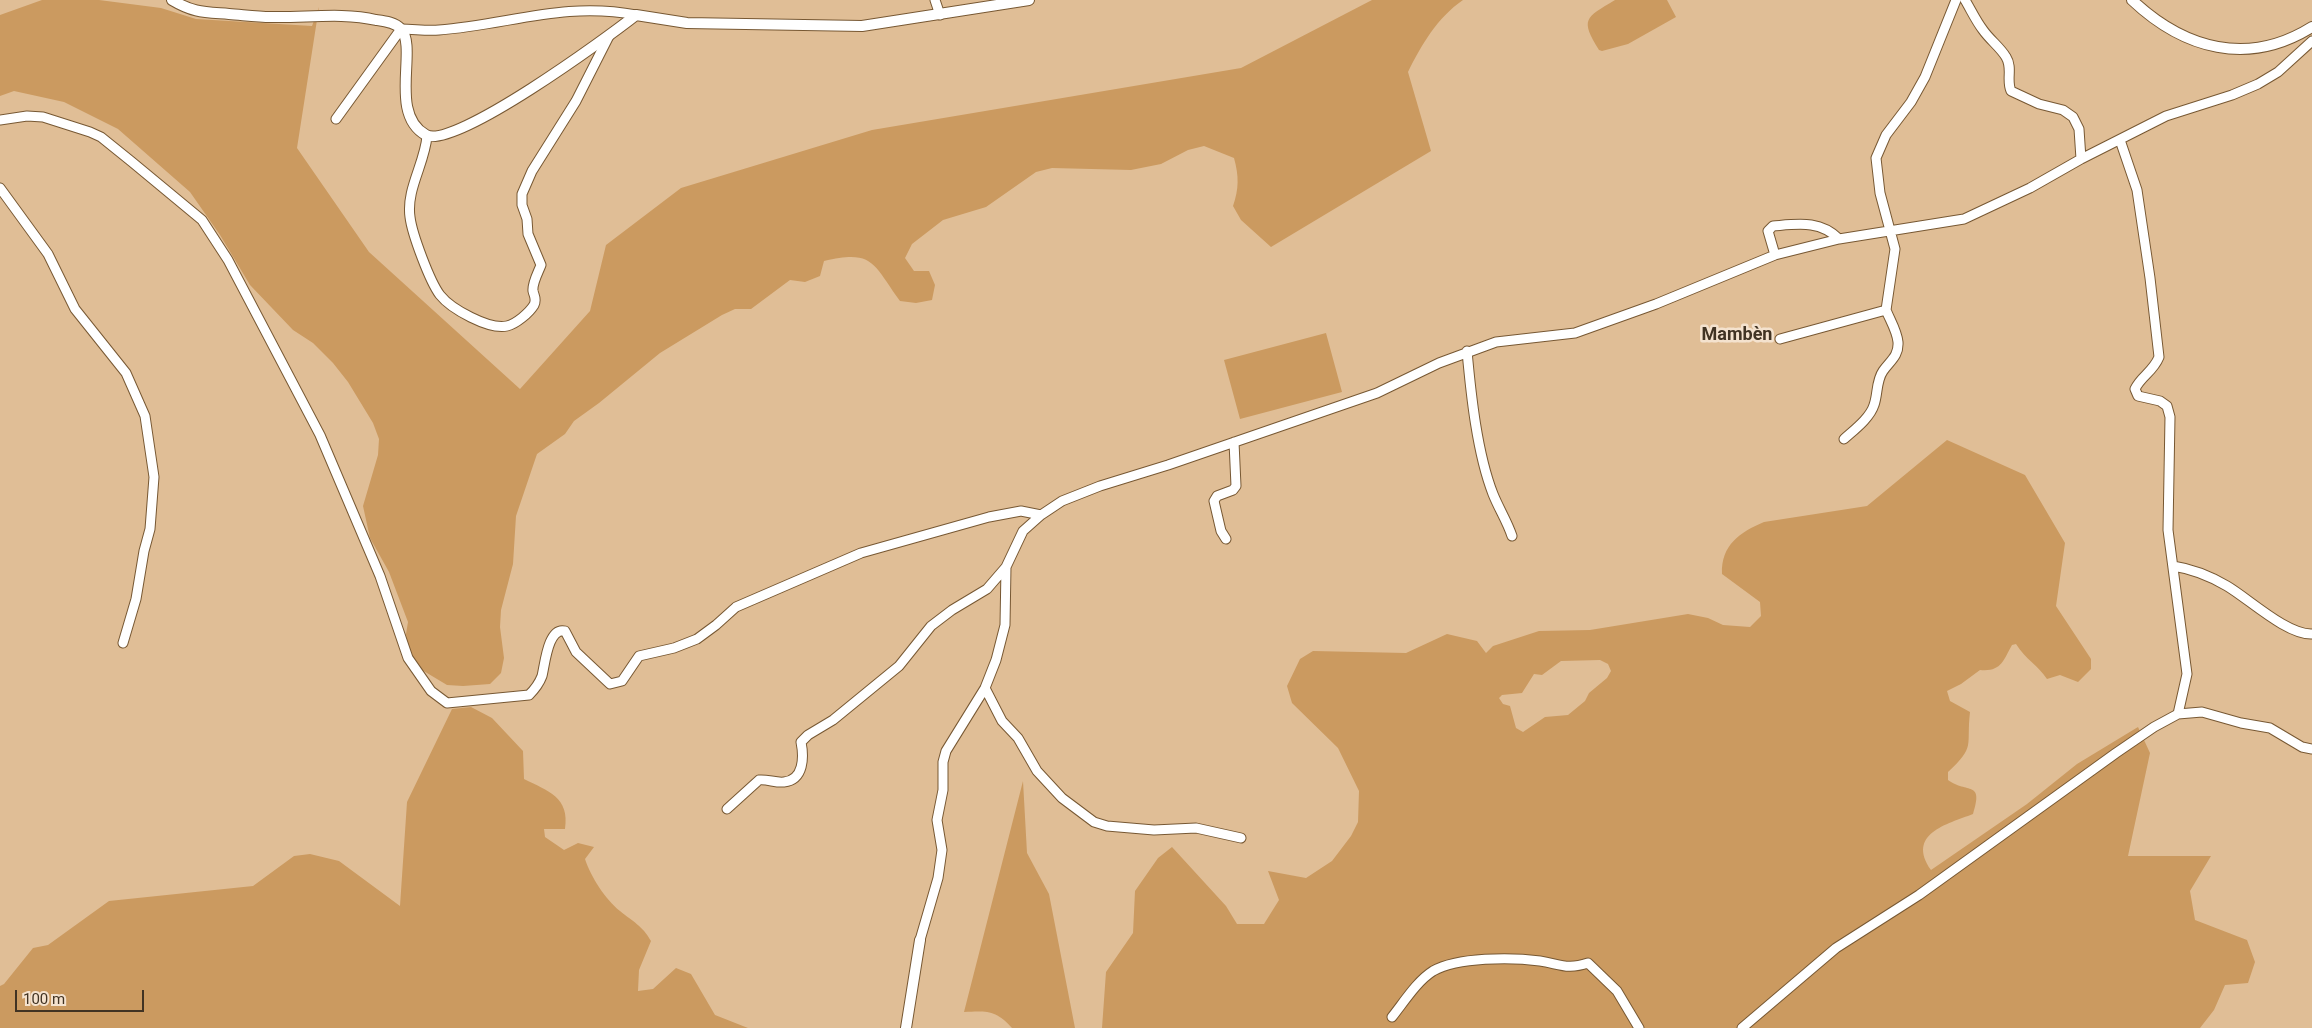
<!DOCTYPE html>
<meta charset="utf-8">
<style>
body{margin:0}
#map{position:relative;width:2312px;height:1028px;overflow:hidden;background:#e0be96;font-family:Roboto,sans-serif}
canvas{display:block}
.scale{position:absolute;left:15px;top:990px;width:129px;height:22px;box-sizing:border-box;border:2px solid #413323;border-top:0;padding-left:6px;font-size:15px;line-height:18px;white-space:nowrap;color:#413323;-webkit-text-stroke:4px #f4e2ce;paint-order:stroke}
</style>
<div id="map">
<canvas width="2312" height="1028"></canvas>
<div class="scale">100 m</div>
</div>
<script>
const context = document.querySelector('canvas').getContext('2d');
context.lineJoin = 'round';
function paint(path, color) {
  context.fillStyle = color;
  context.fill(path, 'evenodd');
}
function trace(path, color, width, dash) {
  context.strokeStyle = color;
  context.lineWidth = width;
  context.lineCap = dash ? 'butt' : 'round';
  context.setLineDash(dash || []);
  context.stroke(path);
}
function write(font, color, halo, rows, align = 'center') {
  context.font = font + ' Roboto,sans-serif';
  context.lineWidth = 5;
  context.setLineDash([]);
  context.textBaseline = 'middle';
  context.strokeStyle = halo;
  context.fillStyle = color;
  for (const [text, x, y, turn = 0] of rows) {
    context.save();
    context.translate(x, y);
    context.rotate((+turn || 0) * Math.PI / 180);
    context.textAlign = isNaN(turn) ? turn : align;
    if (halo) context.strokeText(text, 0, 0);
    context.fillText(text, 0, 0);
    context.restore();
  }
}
paint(new Path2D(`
 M 42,0 L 99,0 L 161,8 L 196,19 L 312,26 L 319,7 L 297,148 L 369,252 L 520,389 L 590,311 L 606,245 L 681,188 L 872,130 L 1241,68 L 1372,0 L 1463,0 C 1437,18 1422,44 1408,72 L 1431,151 L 1271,247 L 1241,220 L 1233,206 C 1239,189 1239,176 1234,158 L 1204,146 L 1188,150 L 1161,164 L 1131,170 L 1052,168 L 1036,172 L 986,207 L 943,220 L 912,244 L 905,258 L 914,271 L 929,271 L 935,285 L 932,300 L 916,303 L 900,301 C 873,264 874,249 824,261 L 820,276 L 805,282 L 790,280 L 751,309 L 735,309 L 722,315 L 660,353 L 599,403 L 574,421 L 565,434 L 537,454 L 516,516 L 513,564 L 501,610 L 500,627 L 504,658 L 501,673 L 490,684 L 463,686 L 447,685 L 422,670 L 408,651 L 406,634 L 408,622 L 389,572 L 370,538 L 363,506 L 378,455 L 379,439 L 373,423 L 348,382 L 333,363 L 313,343 L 293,330 L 250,285 L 220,235 L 190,192 L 118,129 L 64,102 L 14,91 L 0,96 L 0,15 Z
 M 1615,0 L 1667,0 L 1676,17 L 1628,44 L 1602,51 L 1599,50 C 1580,19 1585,18 1615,0 Z
 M 1326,333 L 1342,392 L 1240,419 L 1224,360 Z
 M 1947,440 L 2025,475 L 2065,543 L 2056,606 L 2091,659 L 2091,669 L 2078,682 L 2060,675 L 2047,679 C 2038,665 2026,660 2016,644 L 2012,645 C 2003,661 2001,672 1980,670 L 1961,684 L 1947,691 L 1950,701 L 1970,712 C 1966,747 1976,746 1948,772 L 1948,780 C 1967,794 1984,780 1973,814 C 1947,824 1906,834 1931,870 L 2027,804 L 2077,764 L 2138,727 L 2150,753 L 2128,856 L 2211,856 L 2190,891 L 2195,920 L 2247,940 L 2255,962 L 2248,983 L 2225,985 L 2214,1010 L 2200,1028 L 1102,1028 L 1106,972 L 1133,933 L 1135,891 L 1158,858 L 1172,847 L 1226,906 L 1237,924 L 1264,924 L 1279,900 L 1268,871 L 1306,878 L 1332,861 L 1351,836 L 1358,822 L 1359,791 L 1338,748 L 1292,703 L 1287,686 L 1300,659 L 1313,651 L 1406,653 L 1447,634 L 1477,641 L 1486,653 L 1493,646 L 1539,631 L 1590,630 L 1688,614 L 1708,618 L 1723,625 L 1750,627 L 1761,616 L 1760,602 L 1722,574 C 1721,545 1740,532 1764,522 L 1867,506 ZM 1600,660 L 1608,664 L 1611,671 L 1607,678 L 1589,693 L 1585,701 L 1568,715 L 1545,717 L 1523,732 L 1516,728 L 1510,706 L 1503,704 L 1499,698 L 1502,695 L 1522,693 L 1534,674 L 1542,675 L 1561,661 Z
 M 471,707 L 492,718 L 523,751 L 524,779 C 548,791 570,797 565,829 L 544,829 L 545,837 L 564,850 L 578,843 L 594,847 L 585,859 C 591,877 605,899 620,911 C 633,922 642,925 651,941 L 639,970 L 638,991 L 653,989 L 676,968 L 691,974 L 715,1015 L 748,1028 L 0,1028 L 0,986 L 4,984 L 33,948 L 48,945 L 109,901 L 253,886 L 294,856 L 310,854 L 339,861 L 400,906 L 407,802 L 452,709 Z
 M 1023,781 L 1027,853 L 1049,894 L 1075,1028 L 1012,1028 C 996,1010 987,1011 964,1012 Z`), '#cb9a60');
const minor = new Path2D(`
 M 935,0 L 940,15
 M 1965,0 C 1971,10 1976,21 1983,30 C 1990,40 2000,47 2006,57 C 2013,68 2006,80 2011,91 L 2039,104 L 2063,110 L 2073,117 L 2079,129 L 2081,159
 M 336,119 L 401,29 C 414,29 426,31 439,30 C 508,25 564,1 636,15
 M 0,120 L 27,116 L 43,117 L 90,132 L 101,137 L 132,162 L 202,220 L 228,260 L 320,435 L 380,576 L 408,658 L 431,691 L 447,703 L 529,695 C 535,689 539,684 542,676 C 545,664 548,627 565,631 L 576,652 L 610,684 L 622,681 L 639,656 L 674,648 L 697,639 L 716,625 L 736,607 L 861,553 L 989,517 L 1021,511 L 1041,515
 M 427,136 C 425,163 406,189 410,217 C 412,234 430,282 440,295 C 451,309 489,330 507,326 C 516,324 529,313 534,305 C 537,299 534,296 533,291 C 532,283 538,273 541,265 L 528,234 L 527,219 L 522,205 L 522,194 L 532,171 L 576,101 L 609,36
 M 0,188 L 48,254 L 75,309 L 126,373 L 145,416 L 154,477 L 150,529 L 144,551 L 136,599 L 123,643
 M 1775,255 L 1768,231 L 1773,226 C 1798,224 1820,220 1839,239
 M 1780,339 L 1886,310 L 1895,249 L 1880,193 L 1876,158 L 1886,135 L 1911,102 L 1925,77 L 1956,0
 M 1467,351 C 1471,395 1477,453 1493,494 C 1499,509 1507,521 1512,536
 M 1844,439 C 1854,430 1870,418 1874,405 C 1878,394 1876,381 1883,371 C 1890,361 1899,356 1898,342 C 1897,331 1890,320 1886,310
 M 1226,539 L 1221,531 L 1214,501 L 1217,496 L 1233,490 L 1236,486 L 1234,442
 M 2173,566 C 2193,569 2210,576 2227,586 C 2249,599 2287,635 2312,634
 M 985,688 L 1002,721 L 1018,738 L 1037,771 L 1062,798 L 1094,822 L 1107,826 L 1154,830 L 1196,828 L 1241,838
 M 2178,714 L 2202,712 L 2241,723 L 2270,728 L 2302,747 L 2312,749
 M 727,809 L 759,780 C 767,779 776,783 784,782 C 804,780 804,757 801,742 L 808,735 L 833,720 L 899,666 L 931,626 L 952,610 L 987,589 L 1006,567
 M 920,940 L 938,878 L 942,850 L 937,820 L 943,790 L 943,762 L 946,751 L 985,688 L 996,660 L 1005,625 L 1006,567 L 1023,531 L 1041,515 L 1062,501 L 1100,486 L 1168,465 L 1377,393 L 1439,363 L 1496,342 L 1575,333 L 1656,304 L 1775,255 L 1839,239 L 1964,219 L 2030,188 L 2081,159 L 2166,116 L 2232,95 L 2258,84 L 2278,72 L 2312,41
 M 1392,1017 C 1404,1002 1417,981 1433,971 C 1458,957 1511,957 1540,961 C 1560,964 1567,970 1588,963 L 1617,991 L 1639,1028
 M 1742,1028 L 1836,948 L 1919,895 L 2116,753 L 2154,727 L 2178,714 L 2187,674 L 2168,530 L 2170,417 L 2167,406 L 2160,401 L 2138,396 L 2135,389 C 2141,376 2153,372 2159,357 L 2150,278 L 2137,190 L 2120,140`);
const tertiary = new Path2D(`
 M 172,0 C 194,13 204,12 229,14 C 243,15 257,17 271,17 C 305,18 343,12 376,20 C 384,21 395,22 401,29 C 418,48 388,114 426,135 C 454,150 608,37 636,15 L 687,23 L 862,26 L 1029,0
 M 2132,0 C 2184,49 2248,67 2312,27
 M 906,1028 L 920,940`);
trace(minor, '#775833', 11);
trace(tertiary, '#775833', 12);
trace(minor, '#fff', 9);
trace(tertiary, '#fff', 10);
write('bold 18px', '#413323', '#f4e2ce', [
 ["Mambèn",1737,335]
]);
</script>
